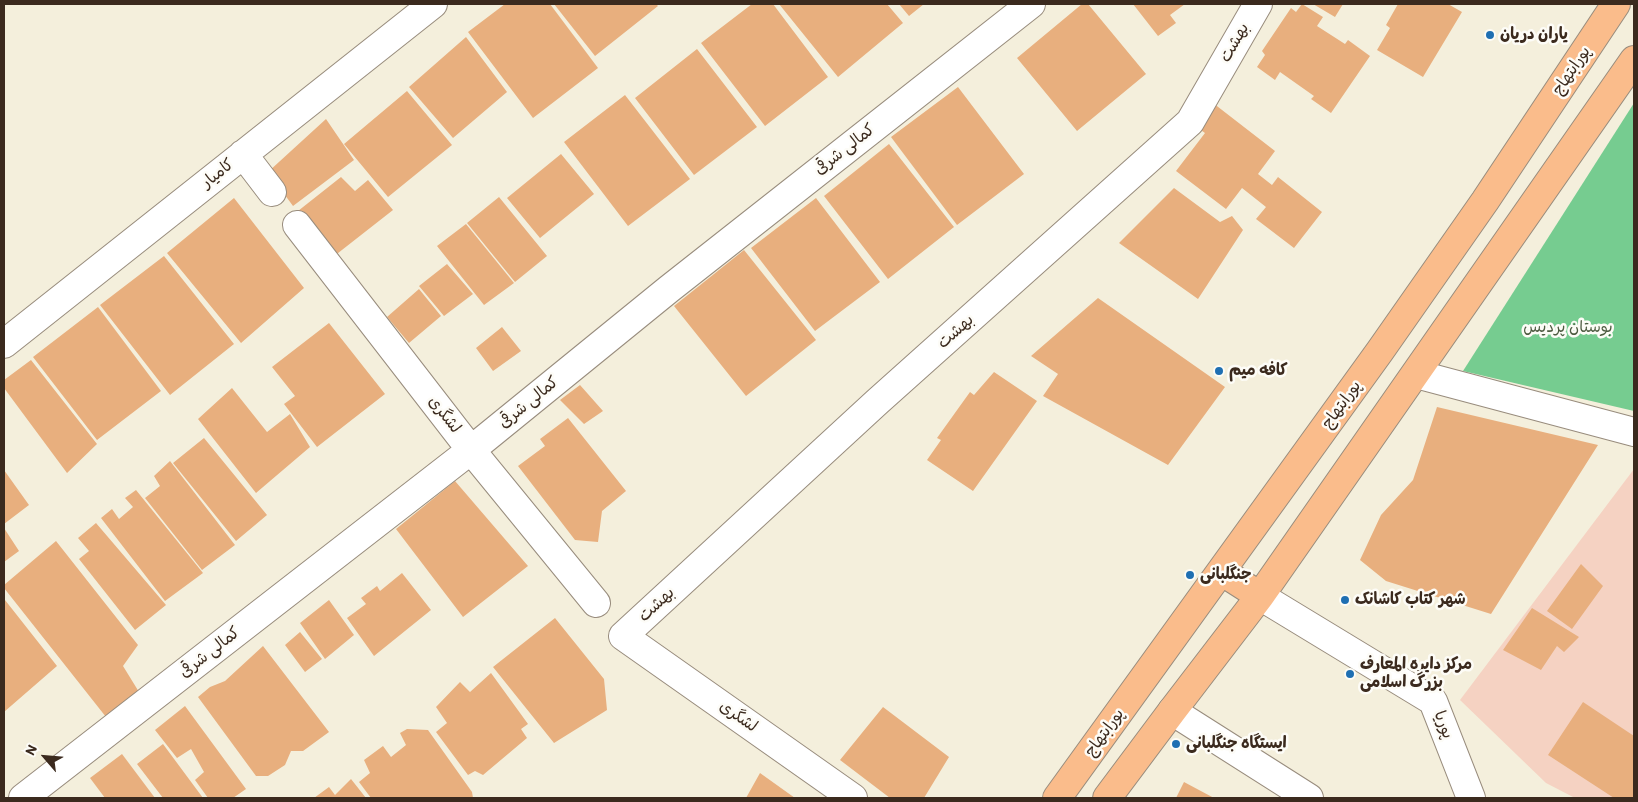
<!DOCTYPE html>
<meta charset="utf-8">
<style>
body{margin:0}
#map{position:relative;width:1638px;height:802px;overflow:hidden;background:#f4efdc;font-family:Itim,sans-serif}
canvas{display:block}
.frame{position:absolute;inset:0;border:5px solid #3b2a1e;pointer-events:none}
.north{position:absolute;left:20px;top:732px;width:50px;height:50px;-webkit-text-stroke:4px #fdfcf7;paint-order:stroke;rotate:297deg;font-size:14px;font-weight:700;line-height:20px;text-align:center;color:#3b2a1e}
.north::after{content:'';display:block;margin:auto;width:18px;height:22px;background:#3b2a1e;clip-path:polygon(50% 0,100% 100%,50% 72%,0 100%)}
</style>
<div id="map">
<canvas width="1638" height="802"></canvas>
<div class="frame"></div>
<div class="north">N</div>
</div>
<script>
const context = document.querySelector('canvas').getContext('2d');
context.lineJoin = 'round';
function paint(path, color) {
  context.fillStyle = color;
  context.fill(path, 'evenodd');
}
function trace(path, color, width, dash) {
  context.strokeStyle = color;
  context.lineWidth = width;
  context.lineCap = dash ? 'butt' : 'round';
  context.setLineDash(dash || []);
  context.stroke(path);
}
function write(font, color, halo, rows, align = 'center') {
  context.font = font + ' Itim,"Playpen Sans Arabic",sans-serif';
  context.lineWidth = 5;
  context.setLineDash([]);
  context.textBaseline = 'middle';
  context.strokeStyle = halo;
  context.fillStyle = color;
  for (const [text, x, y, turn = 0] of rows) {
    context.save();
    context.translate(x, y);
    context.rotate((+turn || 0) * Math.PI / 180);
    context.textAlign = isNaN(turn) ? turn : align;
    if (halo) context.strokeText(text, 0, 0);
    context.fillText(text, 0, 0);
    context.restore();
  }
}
paint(new Path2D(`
 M 1634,469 L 1634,798 L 1575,798 L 1546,783 L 1460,700 Z`), '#f5d2c2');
paint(new Path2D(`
 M 1634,103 L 1634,411 L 1463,371 Z`), '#76cc90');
paint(new Path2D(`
 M 505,4 L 550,4 L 598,68 L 533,118 L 468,32 Z
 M 554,4 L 656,4 L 658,6 L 595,56 Z
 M 752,4 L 773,4 L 828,77 L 765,126 L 701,43 Z
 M 779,4 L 887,4 L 903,23 L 838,77 Z
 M 899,4 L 924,4 L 909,16 Z
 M 1082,4 L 1088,4 L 1146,74 L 1077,131 L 1017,58 Z
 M 1133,4 L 1185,4 L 1170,15 L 1176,23 L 1158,36 Z
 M 1302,4 L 1323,17 L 1317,26 L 1345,44 L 1348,40 L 1370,56 L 1331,113 L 1311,99 L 1314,96 L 1280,72 L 1275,80 L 1257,67 L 1265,55 L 1262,51 L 1291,8 L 1296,12 Z
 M 1313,4 L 1343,4 L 1335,17 Z
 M 1398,4 L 1448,4 L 1462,12 L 1423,77 L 1377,50 L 1390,28 L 1386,25 Z
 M 466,37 L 507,92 L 453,138 L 409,87 Z
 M 697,49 L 757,127 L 694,175 L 635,98 Z
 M 958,87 L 1024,174 L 957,225 L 891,137 Z
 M 407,91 L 452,145 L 388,197 L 344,144 Z
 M 625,95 L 690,179 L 628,226 L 564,142 Z
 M 1213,103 L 1275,151 L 1258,174 L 1272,185 L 1278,177 L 1322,212 L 1294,248 L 1256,219 L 1266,207 L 1242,188 L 1226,209 L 1176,171 L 1205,133 L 1195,126 Z
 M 326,119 L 354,160 L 293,206 L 268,172 Z
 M 889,144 L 954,227 L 888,279 L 824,196 Z
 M 561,154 L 594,194 L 540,238 L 507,198 Z
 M 341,177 L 355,191 L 368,180 L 393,210 L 333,257 L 298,211 Z
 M 1174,188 L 1220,222 L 1232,216 L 1243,230 L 1198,299 L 1119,243 Z
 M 499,197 L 547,256 L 515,282 L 467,223 Z
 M 234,198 L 304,288 L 241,343 L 167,253 Z
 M 816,198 L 880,282 L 815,331 L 751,248 Z
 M 466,224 L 514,283 L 484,305 L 437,246 Z
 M 744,250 L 816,340 L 746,396 L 674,306 Z
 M 164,256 L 234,344 L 170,395 L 100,305 Z
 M 447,264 L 473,294 L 444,316 L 419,286 Z
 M 419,289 L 441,316 L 409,343 L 387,317 Z
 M 1098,298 L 1225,387 L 1168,465 L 1043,396 L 1058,374 L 1031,356 Z
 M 98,307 L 161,391 L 97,440 L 33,357 Z
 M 329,323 L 385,394 L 317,447 L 284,404 L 295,396 L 272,367 Z
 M 502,327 L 521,351 L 493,371 L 476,348 Z
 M 31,360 L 97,444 L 67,473 L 4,388 L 4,380 Z
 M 994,372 L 1037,401 L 973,491 L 927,460 L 941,440 L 937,438 L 970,392 L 974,395 Z
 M 580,385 L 603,411 L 584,424 L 560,400 Z
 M 232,388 L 267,432 L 290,414 L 310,447 L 256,493 L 198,419 Z
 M 1437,407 L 1598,445 L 1491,614 L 1386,581 L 1360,560 L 1381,515 L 1413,480 Z
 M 568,418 L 626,491 L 602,511 L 598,542 L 575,540 L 518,466 L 545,446 L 540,439 Z
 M 204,438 L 267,515 L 236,541 L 173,463 Z
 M 170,461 L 235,545 L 202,570 L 145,498 L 160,486 L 154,476 Z
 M 4,470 L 29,505 L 4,524 Z
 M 455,481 L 528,566 L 463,617 L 396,529 Z
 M 136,490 L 203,573 L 165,601 L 101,518 L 112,509 L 119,519 L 133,507 L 125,498 Z
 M 96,523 L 166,605 L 135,630 L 79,559 L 89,551 L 78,538 Z
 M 4,528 L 19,551 L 4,562 Z
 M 56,541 L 138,645 L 123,666 L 139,692 L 106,717 L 4,588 L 4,585 Z
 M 1581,564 L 1603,586 L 1572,629 L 1547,611 Z
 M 402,573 L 431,610 L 374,656 L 347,618 L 366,604 L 361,598 L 377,586 L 380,591 Z
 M 5,600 L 57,666 L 4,712 L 4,602 Z
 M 329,600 L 354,635 L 325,659 L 300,623 Z
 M 1532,608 L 1579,637 L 1564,652 L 1557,646 L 1541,670 L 1503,650 Z
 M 555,618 L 604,679 L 607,710 L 554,743 L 493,667 Z
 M 300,632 L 322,659 L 305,672 L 285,645 Z
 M 263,646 L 329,732 L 303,751 L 291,751 L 285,765 L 268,776 L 256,776 L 198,697 L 210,687 L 225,681 Z
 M 491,673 L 528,724 L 521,729 L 527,738 L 483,775 L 475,771 L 468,775 L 436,732 L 447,723 L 436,707 L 460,682 L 470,692 Z
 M 1583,702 L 1634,736 L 1634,798 L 1614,798 L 1548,755 Z
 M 185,706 L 246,789 L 233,798 L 208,798 L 195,780 L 204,772 L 191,749 L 177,758 L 155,730 Z
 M 883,707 L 949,757 L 924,798 L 890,798 L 840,760 Z
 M 407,729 L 428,730 L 472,792 L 473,798 L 371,798 L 359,782 L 370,773 L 364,760 L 383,746 L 391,757 L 406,745 L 400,733 Z
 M 163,744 L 203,798 L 163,798 L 137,764 Z
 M 122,754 L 155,798 L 105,798 L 90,778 Z
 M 760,773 L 795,798 L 746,798 Z
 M 351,779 L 366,798 L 314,798 L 329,787 L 335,795 Z
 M 1184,782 L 1214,798 L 1176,798 Z`), '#e8af7e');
const minor = new Path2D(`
 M 243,154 L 272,192
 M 297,225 L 471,450 L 596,603
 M 4,344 L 433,4
 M 1416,374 L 1634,432
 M 1260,596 L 1433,701 L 1471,798
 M 1172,711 L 1309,798
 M 23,798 L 471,450 L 669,289 L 1031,4
 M 853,798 L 623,636 L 877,402 L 1190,122 L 1258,4`);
const major = new Path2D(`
 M 1221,571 L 1260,596
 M 1057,798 L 1380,351 L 1485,201 L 1616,4
 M 1107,798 L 1172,711 L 1260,596 L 1634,60`);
trace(minor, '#988c7d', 30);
trace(major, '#988c7d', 30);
trace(minor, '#fff', 28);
trace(major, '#fabc8b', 28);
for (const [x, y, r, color] of [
 [1490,35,5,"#1f6fb2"],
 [1219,371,5,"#1f6fb2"],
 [1190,575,5,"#1f6fb2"],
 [1345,600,5,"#1f6fb2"],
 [1350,674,5,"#1f6fb2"],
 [1176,744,5,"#1f6fb2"]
]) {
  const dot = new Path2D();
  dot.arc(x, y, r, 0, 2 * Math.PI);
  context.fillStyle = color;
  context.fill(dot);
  trace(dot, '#fdfcf7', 2);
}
write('bold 16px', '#3b2a1e', '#fdfcf7', [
 ["یاران دریان",1500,35],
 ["کافه میم",1229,371],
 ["جنگلبانی",1200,575],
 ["شهر کتاب کاشانک",1355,600],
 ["مرکز دایره المعارف",1360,665],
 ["بزرگ اسلامی",1360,683],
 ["ایستگاه جنگلبانی",1186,744]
], 'left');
write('16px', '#3b2a1e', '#fdfcf7', [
 ["بهشت",1235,43,-60],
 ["پورابتهاج",1572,71,-56],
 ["کمالی شرقی",845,150,-38],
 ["کامیار",218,174,-38],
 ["بهشت",956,332,-42],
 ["کمالی شرقی",529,403,-39],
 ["پورابتهاج",1342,405,-54],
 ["لشگری",444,415,52],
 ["بهشت",657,605,-43],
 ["کمالی شرقی",210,653,-38],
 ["لشگری",738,717,35],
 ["پوریا",1443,725,69],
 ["پورابتهاج",1105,733,-54]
]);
write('16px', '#4d5b40', '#fdfcf7', [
 ["بوستان پردیس",1568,328]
]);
</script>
